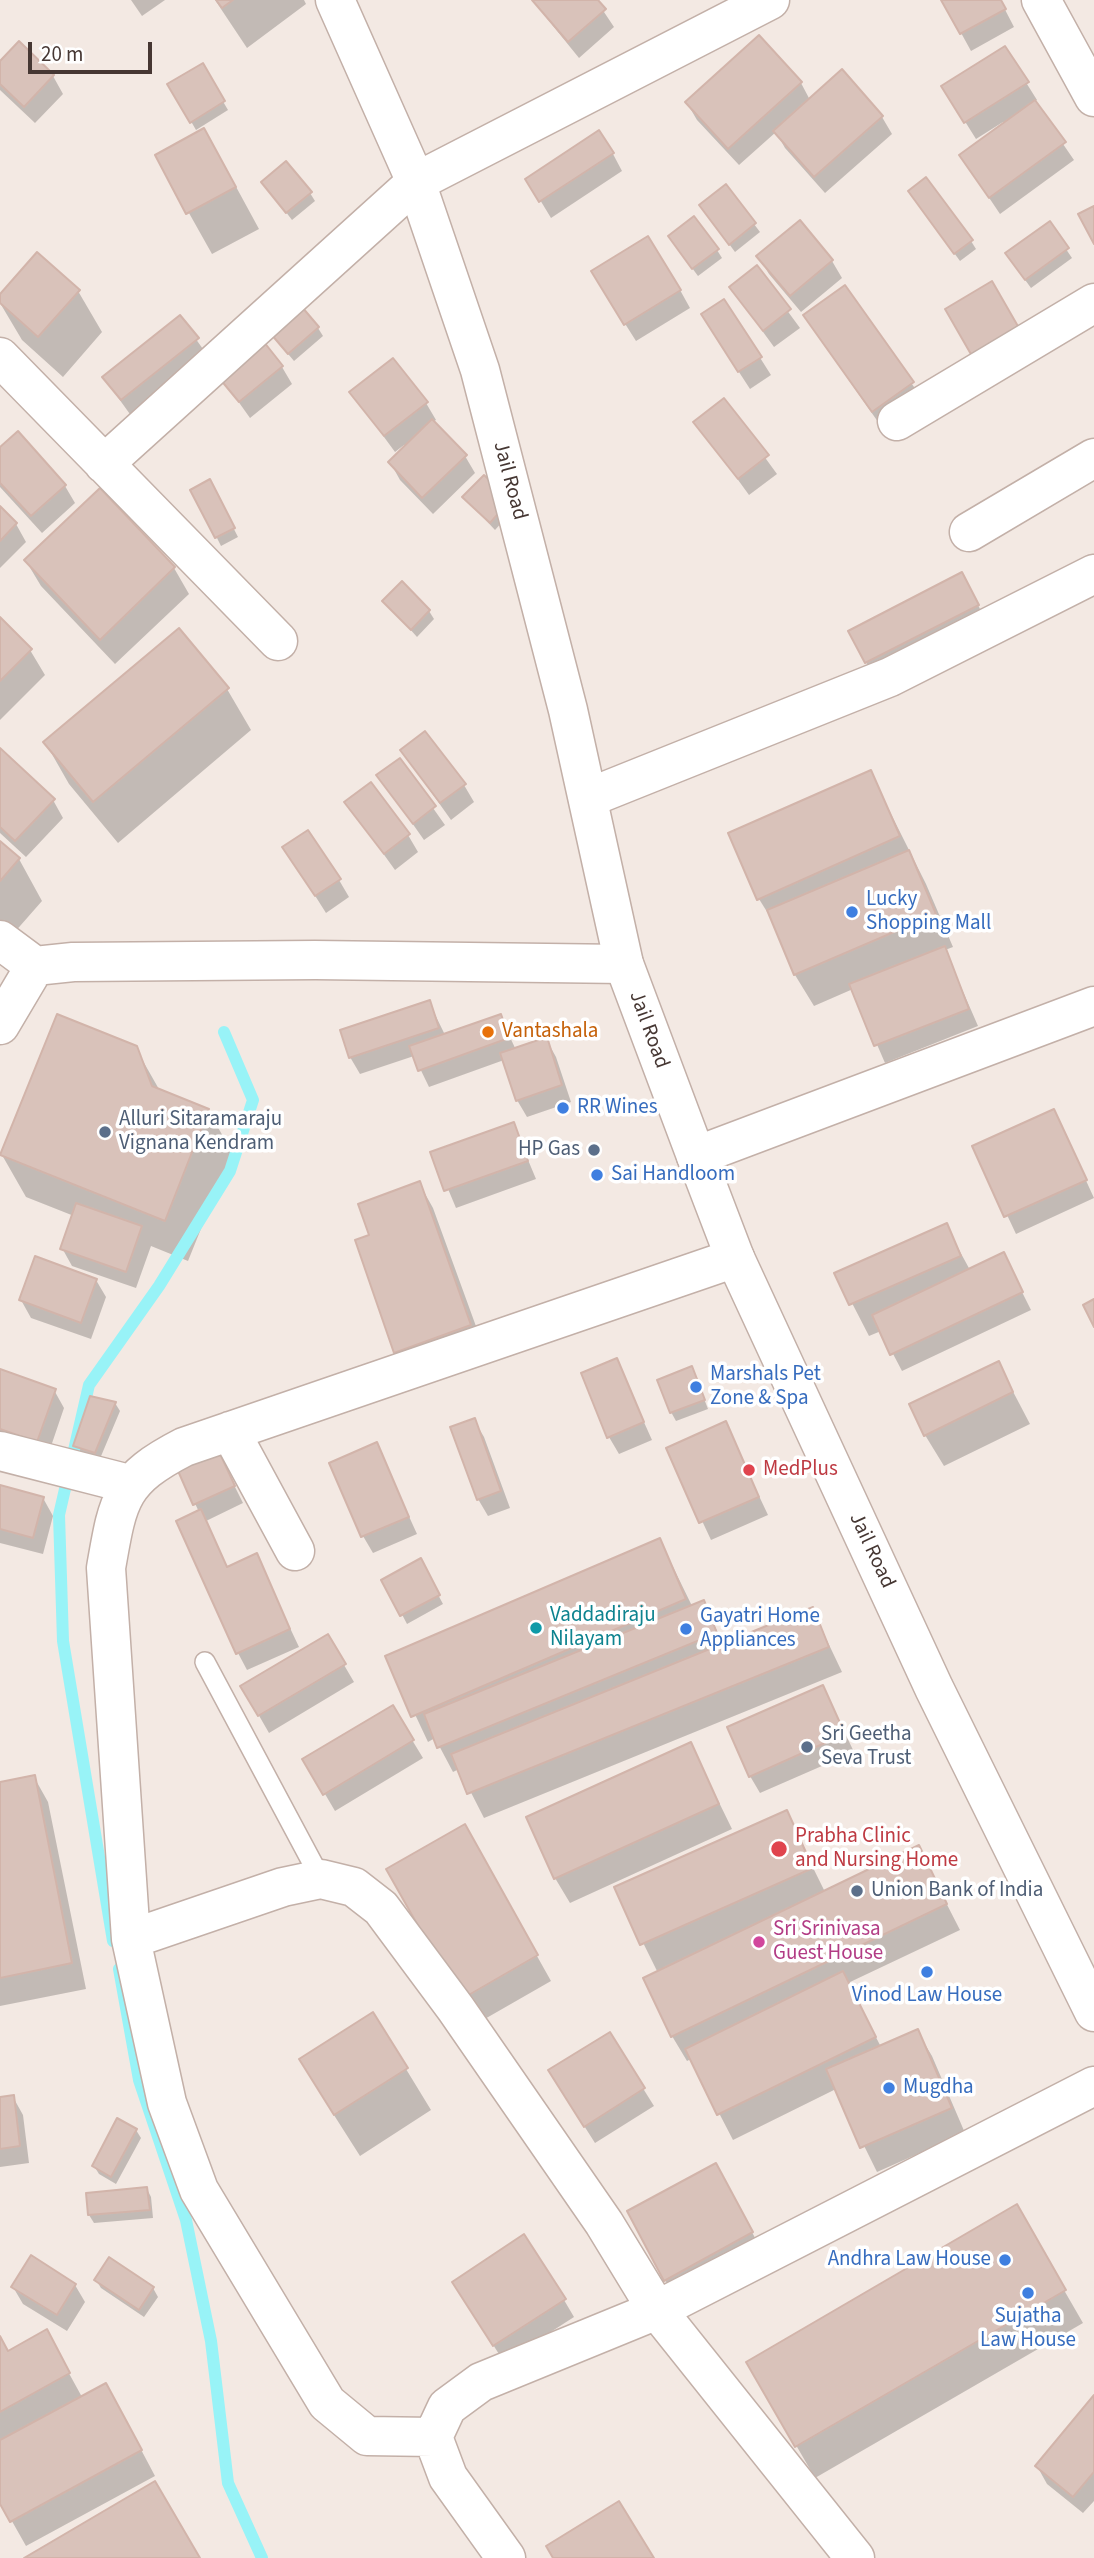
<!DOCTYPE html>
<style>
body{margin:0}
#map{position:relative;width:1094px;height:2558px;overflow:hidden;background:#f3e9e3;font-family:"Source Sans 3",sans-serif}
canvas{display:block}
.scale{position:absolute;left:28px;top:42px;width:124px;height:32px;box-sizing:border-box;border:4px solid #463733;border-top:0;padding-left:9px;font-size:21px;line-height:24px;white-space:nowrap;color:#463733;-webkit-text-stroke:5px #fff;paint-order:stroke}
</style>
<div id="map">
<canvas width="1094" height="2558"></canvas>
<div class="scale">20 m</div>
</div>
<script>
const context = document.querySelector('canvas').getContext('2d');
context.lineJoin = 'round';
function paint(path, color) {
  context.fillStyle = color;
  context.fill(path, 'evenodd');
}
function trace(path, color, width, dash) {
  context.strokeStyle = color;
  context.lineWidth = width;
  context.lineCap = dash ? 'butt' : 'round';
  context.setLineDash(dash || []);
  context.stroke(path);
}
function write(font, color, halo, rows, align = 'center') {
  context.font = font + ' "Source Sans 3",sans-serif';
  context.lineWidth = 7;
  context.setLineDash([]);
  context.textBaseline = 'middle';
  context.strokeStyle = halo;
  context.fillStyle = color;
  for (const [text, x, y, turn = 0] of rows) {
    context.save();
    context.translate(x, y);
    context.rotate((+turn || 0) * Math.PI / 180);
    context.textAlign = isNaN(turn) ? turn : align;
    if (halo) context.strokeText(text, 0, 0);
    context.fillText(text, 0, 0);
    context.restore();
  }
}
paint(new Path2D(`
 M 131,0 L 165,0 L 142,16 Z
 M 215,0 L 304,0 L 306,4 L 247,48 Z
 M 532,0 L 596,0 L 614,27 L 579,58 Z
 M 943,0 L 1000,0 L 1014,27 L 971,51 Z
 M 19,44 L 53,76 L 63,94 L 35,123 L 0,90 L 0,63 Z
 M 1005,49 L 1037,100 L 1034,102 L 1074,160 L 1000,214 L 961,156 L 1005,124 L 1003,122 L 976,139 L 954,104 Z
 M 202,66 L 228,110 L 196,130 L 170,85 Z
 M 801,83 L 810,100 L 882,117 L 892,134 L 825,193 L 785,148 L 776,132 L 739,165 L 697,120 L 687,103 Z
 M 613,154 L 622,171 L 551,218 L 528,180 Z
 M 157,156 L 228,172 L 259,229 L 212,254 Z
 M 263,182 L 310,193 L 315,201 L 292,220 Z
 M 726,187 L 760,232 L 735,252 L 706,213 Z
 M 915,200 L 971,241 L 976,249 L 960,261 Z
 M 800,223 L 832,261 L 842,278 L 801,312 L 769,274 L 759,257 Z
 M 1049,224 L 1072,258 L 1031,288 L 1012,262 Z
 M 675,245 L 717,250 L 722,258 L 698,276 Z
 M 756,268 L 800,328 L 774,347 L 731,288 Z
 M 845,287 L 923,400 L 883,429 L 815,332 Z
 M 603,289 L 680,290 L 690,308 L 636,341 Z
 M 78,291 L 102,332 L 63,377 L 22,340 L 0,303 L 0,296 Z
 M 724,301 L 771,375 L 750,389 L 713,332 Z
 M 180,317 L 208,356 L 132,417 L 104,378 Z
 M 318,328 L 323,336 L 294,361 L 278,342 Z
 M 282,367 L 292,384 L 250,418 L 218,373 Z
 M 351,392 L 426,403 L 436,420 L 433,422 L 465,456 L 475,473 L 433,514 L 400,480 L 390,462 L 406,447 L 404,445 L 395,452 Z
 M 723,400 L 777,474 L 749,495 L 696,422 Z
 M 0,450 L 65,486 L 75,503 L 42,533 L 0,487 Z
 M 100,490 L 174,568 L 189,594 L 115,664 L 41,586 L 26,561 Z
 M 193,490 L 214,490 L 238,537 L 221,546 Z
 M 465,498 L 514,509 L 495,530 Z
 M 0,509 L 16,524 L 26,542 L 0,568 Z
 M 971,591 L 987,623 L 876,679 L 866,662 Z
 M 385,601 L 429,611 L 434,619 L 417,637 Z
 M 0,619 L 30,650 L 45,675 L 0,720 Z
 M 227,689 L 251,730 L 118,843 L 69,784 L 45,742 Z
 M 0,750 L 53,800 L 63,818 L 26,857 L 0,833 Z
 M 402,751 L 464,785 L 474,802 L 451,820 Z
 M 399,760 L 445,825 L 424,840 L 379,776 Z
 M 870,772 L 926,884 L 953,947 L 945,950 L 978,1026 L 885,1063 L 853,989 L 814,1006 L 795,975 L 774,923 L 759,899 Z
 M 346,802 L 408,835 L 418,852 L 395,870 Z
 M 0,843 L 19,859 L 42,901 L 6,942 L 0,936 Z
 M 295,864 L 339,880 L 349,897 L 326,913 Z
 M 429,1002 L 445,1035 L 500,1016 L 516,1050 L 546,1039 L 556,1057 L 571,1102 L 527,1117 L 517,1100 L 504,1060 L 429,1087 L 414,1056 L 360,1074 L 350,1057 Z
 M 135,1047 L 160,1091 L 208,1110 L 232,1152 L 188,1261 L 151,1246 L 136,1288 L 72,1266 L 62,1248 L 74,1216 L 26,1197 L 2,1155 Z
 M 1054,1111 L 1094,1198 L 1016,1234 L 975,1147 Z
 M 513,1124 L 536,1179 L 456,1208 L 433,1153 Z
 M 419,1183 L 433,1208 L 485,1351 L 411,1378 L 396,1353 L 357,1241 L 371,1236 Z
 M 946,1226 L 970,1270 L 1003,1254 L 1031,1310 L 902,1371 L 881,1331 L 869,1336 L 837,1274 Z
 M 96,1280 L 106,1297 L 91,1339 L 31,1318 L 21,1300 Z
 M 616,1360 L 652,1440 L 619,1454 L 609,1437 Z
 M 998,1363 L 1030,1424 L 944,1466 L 925,1435 Z
 M 692,1368 L 708,1409 L 676,1421 L 671,1412 Z
 M 0,1371 L 54,1390 L 64,1408 L 47,1458 L 0,1442 Z
 M 115,1403 L 120,1411 L 99,1461 L 79,1454 L 75,1445 Z
 M 474,1420 L 484,1437 L 510,1508 L 488,1516 L 478,1499 Z
 M 725,1424 L 768,1515 L 711,1540 L 668,1448 Z
 M 376,1444 L 417,1534 L 373,1553 L 363,1536 Z
 M 215,1447 L 243,1503 L 206,1521 L 228,1569 L 256,1556 L 299,1647 L 247,1670 L 238,1653 L 199,1512 L 177,1465 Z
 M 0,1487 L 43,1498 L 53,1516 L 43,1554 L 0,1543 Z
 M 660,1540 L 692,1606 L 703,1602 L 724,1645 L 812,1609 L 842,1672 L 484,1818 L 459,1769 L 453,1772 L 435,1738 L 428,1742 L 388,1657 Z
 M 420,1561 L 443,1604 L 407,1624 L 384,1580 Z
 M 327,1636 L 354,1682 L 269,1733 L 242,1686 Z
 M 823,1687 L 854,1752 L 760,1793 L 750,1776 Z
 M 392,1707 L 423,1758 L 335,1811 L 305,1760 Z
 M 691,1745 L 732,1829 L 570,1903 L 555,1878 Z
 M 34,1777 L 48,1802 L 86,1989 L 0,2006 L 0,1783 Z
 M 786,1813 L 825,1892 L 918,1848 L 960,1930 L 848,1983 L 881,2047 L 917,2031 L 932,2056 L 965,2133 L 877,2172 L 836,2089 L 733,2140 L 691,2059 L 687,2061 L 672,2036 L 658,1973 L 616,1888 Z
 M 464,1826 L 551,1981 L 476,2024 L 389,1869 Z
 M 373,2015 L 431,2110 L 360,2156 L 325,2101 Z
 M 609,2034 L 654,2106 L 595,2143 L 560,2088 Z
 M 13,2097 L 23,2115 L 29,2163 L 0,2167 L 0,2099 Z
 M 136,2130 L 141,2138 L 116,2184 L 99,2174 L 94,2166 Z
 M 147,2189 L 151,2197 L 153,2218 L 94,2223 L 89,2215 Z
 M 729,2190 L 766,2258 L 680,2305 L 665,2280 Z
 M 1016,2207 L 1083,2323 L 815,2478 L 748,2362 Z
 M 96,2280 L 153,2288 L 158,2297 L 144,2317 L 101,2288 Z
 M 75,2285 L 85,2302 L 67,2331 L 23,2304 L 13,2287 Z
 M 464,2299 L 564,2300 L 574,2317 L 504,2362 Z
 M 0,2338 L 8,2353 L 60,2357 L 82,2397 L 120,2410 L 155,2476 L 26,2546 L 0,2500 Z
 M 1094,2398 L 1094,2501 L 1083,2513 L 1047,2484 L 1037,2466 Z`), '#0003');
trace(new Path2D(`
 M 113,1941 L 63,1641 L 59,1515 L 89,1385 L 159,1286 L 230,1171 L 253,1100 L 224,1032
 M 119,1969 L 139,2080 L 186,2220 L 211,2341 L 228,2483 L 262,2558`), '#98f3f7', 12);
const building = new Path2D(`
 M 216,0 L 233,0 L 222,8 Z
 M 532,0 L 598,0 L 606,9 L 568,42 Z
 M 941,0 L 1001,0 L 1006,9 L 960,34 Z
 M 759,35 L 802,82 L 728,149 L 685,102 Z
 M 19,41 L 54,75 L 24,107 L 0,84 L 0,61 Z
 M 1005,46 L 1029,82 L 964,123 L 941,86 Z
 M 203,63 L 225,101 L 190,123 L 167,84 Z
 M 842,69 L 883,116 L 814,177 L 773,131 Z
 M 1035,100 L 1066,142 L 989,198 L 959,155 Z
 M 204,128 L 236,187 L 186,214 L 155,155 Z
 M 599,130 L 614,153 L 539,202 L 525,179 Z
 M 286,161 L 312,192 L 286,213 L 261,182 Z
 M 926,177 L 973,240 L 954,254 L 908,191 Z
 M 726,184 L 756,223 L 729,245 L 699,205 Z
 M 1094,206 L 1094,244 L 1078,214 Z
 M 694,216 L 719,249 L 692,269 L 668,236 Z
 M 800,220 L 833,260 L 790,296 L 756,256 Z
 M 1050,221 L 1069,248 L 1025,280 L 1005,253 Z
 M 648,236 L 681,290 L 624,325 L 591,271 Z
 M 37,252 L 80,290 L 38,337 L 0,303 L 0,294 Z
 M 757,265 L 791,309 L 763,331 L 729,287 Z
 M 992,281 L 1019,328 L 972,356 L 945,309 Z
 M 845,285 L 914,382 L 872,412 L 803,315 Z
 M 724,299 L 762,357 L 738,372 L 701,314 Z
 M 302,307 L 319,327 L 288,354 L 271,334 Z
 M 180,315 L 199,338 L 121,400 L 102,377 Z
 M 260,337 L 283,366 L 239,402 L 215,373 Z
 M 393,358 L 428,402 L 384,436 L 349,392 Z
 M 724,398 L 769,455 L 738,479 L 693,422 Z
 M 432,419 L 467,455 L 422,498 L 388,462 Z
 M 18,431 L 66,485 L 31,516 L 0,483 L 0,447 Z
 M 484,475 L 510,500 L 490,523 L 462,497 Z
 M 210,479 L 235,528 L 215,538 L 190,490 Z
 M 100,488 L 175,567 L 100,640 L 24,560 Z
 M 0,506 L 17,523 L 0,541 Z
 M 962,572 L 979,605 L 865,663 L 848,631 Z
 M 402,581 L 430,610 L 411,630 L 382,601 Z
 M 0,617 L 32,649 L 0,681 Z
 M 179,628 L 229,688 L 93,802 L 43,742 Z
 M 425,731 L 466,784 L 440,803 L 400,750 Z
 M 0,748 L 55,799 L 15,841 L 0,827 Z
 M 400,758 L 436,806 L 413,824 L 376,775 Z
 M 871,770 L 900,836 L 757,900 L 728,833 Z
 M 371,782 L 410,834 L 384,854 L 344,802 Z
 M 308,830 L 341,879 L 315,896 L 282,847 Z
 M 0,841 L 20,858 L 0,881 Z
 M 909,850 L 936,914 L 794,975 L 767,910 Z
 M 945,946 L 969,1009 L 874,1046 L 849,984 Z
 M 430,1000 L 439,1028 L 349,1058 L 340,1030 Z
 M 57,1014 L 137,1046 L 152,1086 L 209,1109 L 165,1221 L 0,1155 Z
 M 501,1014 L 509,1038 L 418,1071 L 409,1046 Z
 M 547,1037 L 562,1085 L 516,1101 L 500,1053 Z
 M 1054,1109 L 1087,1180 L 1004,1217 L 972,1146 Z
 M 514,1122 L 528,1161 L 444,1191 L 430,1152 Z
 M 420,1181 L 471,1325 L 394,1353 L 355,1240 L 369,1235 L 358,1204 Z
 M 76,1203 L 142,1226 L 126,1272 L 60,1249 Z
 M 947,1223 L 961,1256 L 849,1305 L 834,1273 Z
 M 1004,1252 L 1023,1292 L 890,1355 L 872,1315 Z
 M 35,1256 L 97,1279 L 81,1323 L 19,1300 Z
 M 1094,1299 L 1094,1327 L 1083,1305 Z
 M 617,1358 L 644,1422 L 607,1438 L 581,1373 Z
 M 999,1361 L 1013,1392 L 924,1436 L 909,1404 Z
 M 692,1366 L 705,1400 L 670,1413 L 657,1380 Z
 M 0,1369 L 56,1389 L 37,1442 L 0,1429 Z
 M 90,1396 L 116,1402 L 95,1453 L 73,1446 Z
 M 475,1418 L 501,1491 L 477,1500 L 450,1427 Z
 M 726,1421 L 759,1497 L 699,1523 L 666,1448 Z
 M 377,1442 L 409,1517 L 361,1537 L 329,1463 Z
 M 216,1445 L 235,1486 L 193,1505 L 175,1464 Z
 M 0,1485 L 44,1497 L 33,1538 L 0,1529 Z
 M 201,1509 L 227,1567 L 257,1553 L 290,1629 L 236,1654 L 176,1521 Z
 M 660,1538 L 686,1599 L 411,1717 L 385,1656 Z
 M 421,1558 L 440,1595 L 400,1616 L 381,1580 Z
 M 704,1600 L 717,1633 L 437,1748 L 424,1714 Z
 M 813,1607 L 829,1647 L 467,1794 L 451,1754 Z
 M 328,1634 L 346,1664 L 258,1716 L 240,1686 Z
 M 823,1685 L 845,1734 L 749,1777 L 727,1727 Z
 M 393,1705 L 414,1740 L 323,1795 L 302,1759 Z
 M 691,1742 L 719,1804 L 554,1879 L 526,1817 Z
 M 35,1775 L 72,1963 L 0,1978 L 0,1782 Z
 M 787,1810 L 813,1868 L 640,1945 L 614,1887 Z
 M 465,1824 L 538,1955 L 460,2000 L 386,1869 Z
 M 919,1845 L 947,1904 L 671,2037 L 643,1978 Z
 M 843,1971 L 876,2037 L 717,2115 L 685,2049 Z
 M 373,2012 L 408,2068 L 334,2115 L 299,2059 Z
 M 918,2029 L 952,2108 L 860,2148 L 826,2069 Z
 M 610,2032 L 645,2088 L 584,2127 L 548,2070 Z
 M 14,2095 L 20,2146 L 0,2149 L 0,2097 Z
 M 117,2118 L 137,2129 L 111,2177 L 92,2166 Z
 M 716,2163 L 753,2232 L 664,2281 L 627,2211 Z
 M 147,2187 L 150,2210 L 88,2215 L 86,2193 Z
 M 1017,2204 L 1066,2290 L 795,2447 L 746,2362 Z
 M 524,2234 L 566,2299 L 493,2346 L 452,2282 Z
 M 31,2255 L 76,2284 L 57,2315 L 11,2287 Z
 M 109,2257 L 154,2287 L 139,2310 L 94,2280 Z
 M 47,2329 L 70,2373 L 0,2412 L 0,2336 L 8,2351 Z
 M 106,2383 L 142,2450 L 10,2522 L 0,2504 L 0,2440 Z
 M 1094,2395 L 1094,2472 L 1073,2497 L 1035,2466 Z
 M 155,2481 L 200,2558 L 24,2558 Z
 M 619,2501 L 654,2558 L 553,2558 L 546,2546 Z`);
paint(building, '#d9c2ba');
trace(building, '#d2b4aa', 2);
const service = new Path2D(`
 M 205,1662 L 321,1879`);
const minor = new Path2D(`
 M 1041,0 L 1094,97
 M 0,357 L 278,641
 M 897,421 L 1094,303
 M 104,464 L 416,182 L 770,0
 M 969,532 L 1094,458
 M 588,798 L 890,677 L 1094,574
 M 0,940 L 35,966
 M 0,1025 L 35,966 L 73,962 L 315,960 L 624,964
 M 696,1156 L 1094,1006
 M 230,1431 L 295,1551
 M 0,1451 L 129,1484
 M 131,1939 L 283,1887 L 321,1879 L 354,1887 L 381,1908 L 456,2009 L 604,2223 L 657,2310 L 1094,2086
 M 433,2437 L 367,2436 L 327,2403 L 199,2190 L 167,2103 L 131,1939 L 106,1568 C 118,1499 120,1480 184,1447 L 735,1258
 M 506,2558 L 448,2477 L 433,2437 L 447,2407 L 481,2382 L 657,2310 L 855,2558`);
const tertiary = new Path2D(`
 M 335,0 L 416,182 L 480,370 L 568,710 L 624,964 L 696,1156 L 735,1258 L 934,1688 L 1094,2012`);
trace(service, '#c3b0a8', 22);
trace(minor, '#c3b0a8', 41);
trace(tertiary, '#c3b0a8', 41);
trace(service, '#fff', 19);
trace(minor, '#fff', 38);
trace(tertiary, '#fff', 38);
for (const [x, y, r, color] of [
 [852,912,7,"#3f7fe0"],
 [488,1032,7,"#e8710a"],
 [563,1108,7,"#3f7fe0"],
 [105,1132,7,"#5c6f8a"],
 [594,1150,7,"#5c6f8a"],
 [597,1175,7,"#3f7fe0"],
 [696,1387,7,"#3f7fe0"],
 [749,1470,7,"#e0444e"],
 [536,1628,7,"#0f9aa8"],
 [686,1629,7,"#3f7fe0"],
 [807,1747,7,"#5c6f8a"],
 [779,1849,9,"#e0444e"],
 [857,1891,7,"#5c6f8a"],
 [759,1942,7,"#d1479c"],
 [927,1972,7,"#3f7fe0"],
 [889,2088,7,"#3f7fe0"],
 [1005,2260,7,"#3f7fe0"],
 [1028,2293,7,"#3f7fe0"]
]) {
  const dot = new Path2D();
  dot.arc(x, y, r, 0, 2 * Math.PI);
  context.fillStyle = color;
  context.fill(dot);
  trace(dot, '#fff', 2.5);
}
write('21px', '#463733', '#fff', [
 ["Jail Road",509,481,75],
 ["Jail Road",648,1030,70],
 ["Jail Road",871,1551,65]
]);
write('21px', '#366cbe', '#fff', [
 ["Lucky",866,900],
 ["Shopping Mall",866,924],
 ["RR Wines",577,1108],
 ["Sai Handloom",611,1175],
 ["Marshals Pet",710,1375],
 ["Zone & Spa",710,1399],
 ["Gayatri Home",700,1617],
 ["Appliances",700,1641],
 ["Vinod Law House",927,1996,"center"],
 ["Mugdha",903,2088],
 ["Andhra Law House",991,2260,"right"],
 ["Sujatha",1028,2317,"center"],
 ["Law House",1028,2341,"center"]
], 'left');
write('21px', '#c56008', '#fff', [
 ["Vantashala",502,1032]
], 'left');
write('21px', '#4e5e75', '#fff', [
 ["Alluri Sitaramaraju",119,1120],
 ["Vignana Kendram",119,1144],
 ["HP Gas",580,1150,"right"],
 ["Sri Geetha",821,1735],
 ["Seva Trust",821,1759],
 ["Union Bank of India",871,1891]
], 'left');
write('21px', '#be3a42', '#fff', [
 ["MedPlus",763,1470],
 ["Prabha Clinic",795,1837],
 ["and Nursing Home",795,1861]
], 'left');
write('21px', '#0d838f', '#fff', [
 ["Vaddadiraju",550,1616],
 ["Nilayam",550,1640]
], 'left');
write('21px', '#b23c85', '#fff', [
 ["Sri Srinivasa",773,1930],
 ["Guest House",773,1954]
], 'left');
</script>
